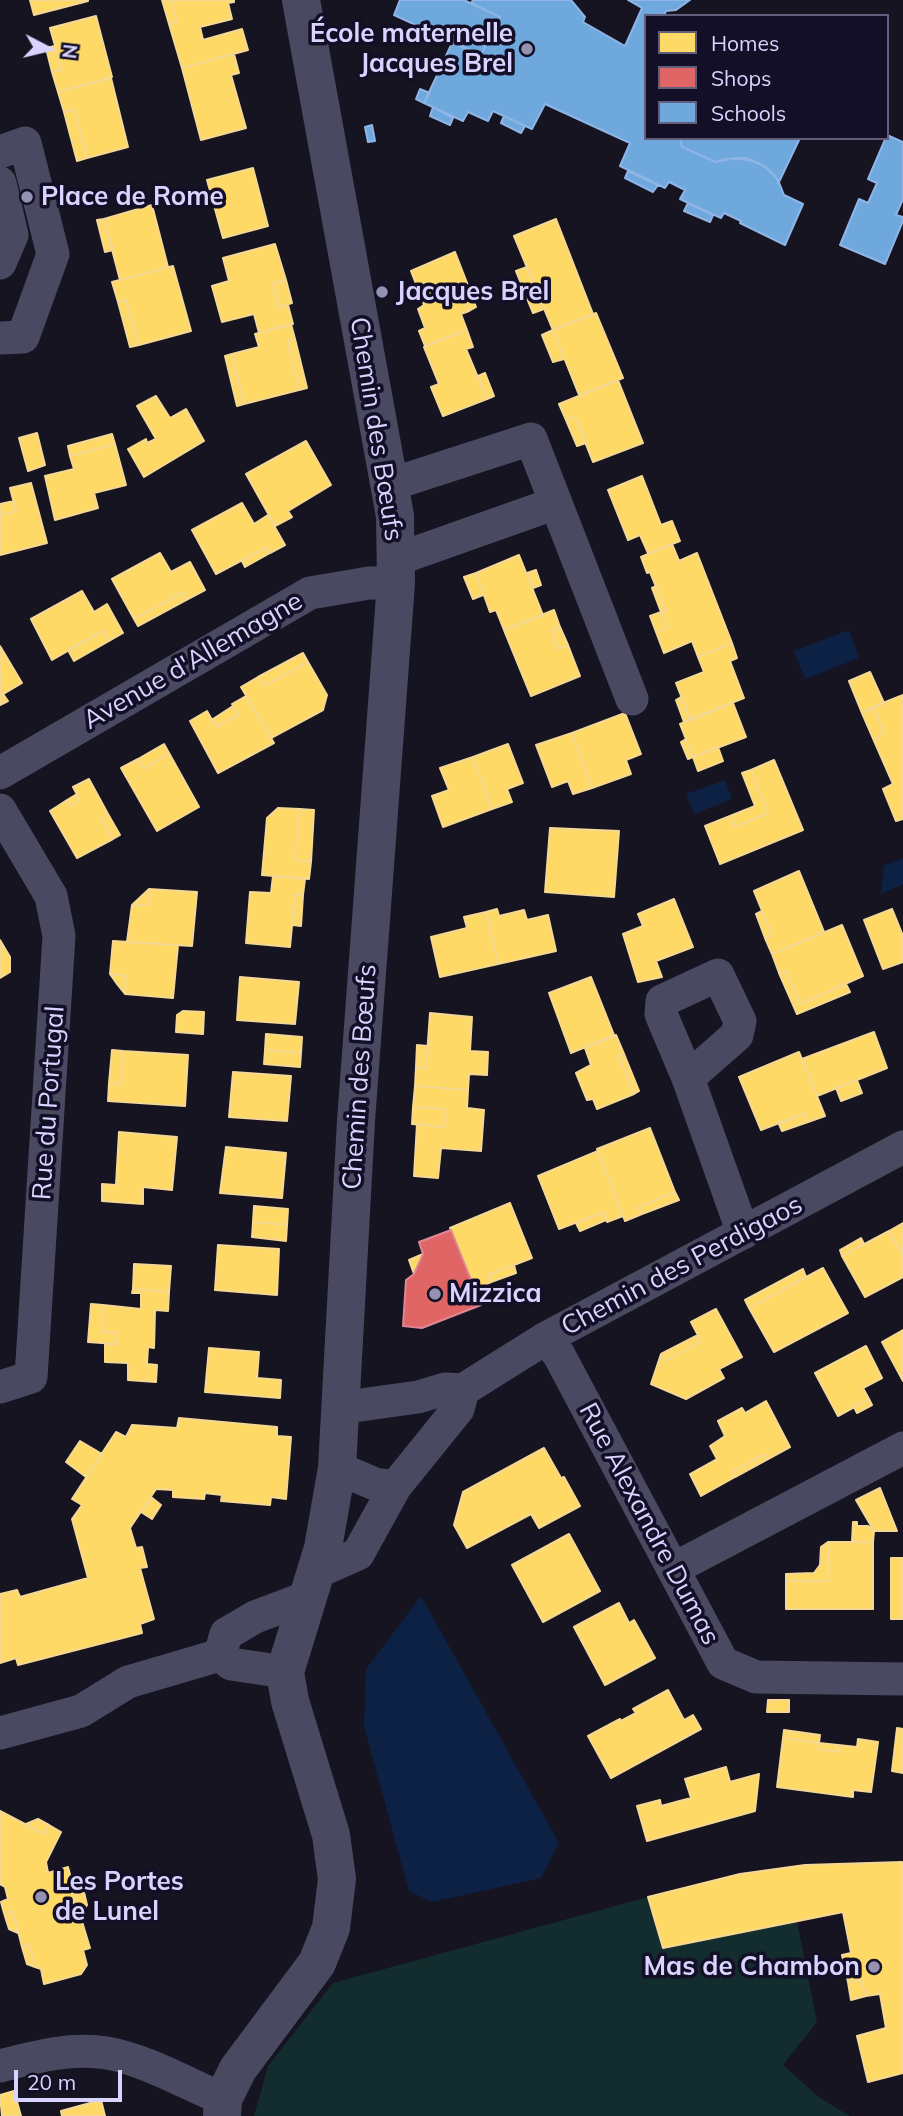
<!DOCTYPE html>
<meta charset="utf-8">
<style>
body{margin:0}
#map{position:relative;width:903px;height:2116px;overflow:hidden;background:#161421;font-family:Mulish,sans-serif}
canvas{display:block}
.legend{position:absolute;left:644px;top:14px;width:245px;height:126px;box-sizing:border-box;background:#130f26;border:2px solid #625e7d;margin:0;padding:9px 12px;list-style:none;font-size:21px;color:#d9d4ff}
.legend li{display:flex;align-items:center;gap:14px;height:35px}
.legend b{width:35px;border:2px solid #625e7d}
.north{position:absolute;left:14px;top:14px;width:70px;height:70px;-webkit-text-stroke:5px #130f26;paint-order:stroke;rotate:97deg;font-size:19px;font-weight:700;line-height:28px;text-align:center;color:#d9d4ff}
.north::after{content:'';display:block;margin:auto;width:24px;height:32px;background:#d9d4ff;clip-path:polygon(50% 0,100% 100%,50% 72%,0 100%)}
.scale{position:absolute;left:14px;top:2070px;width:108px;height:32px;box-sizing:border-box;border:4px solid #d9d4ff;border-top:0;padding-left:9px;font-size:21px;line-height:24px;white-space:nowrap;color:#d9d4ff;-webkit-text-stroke:5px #130f26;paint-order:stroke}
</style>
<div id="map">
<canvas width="903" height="2116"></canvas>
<ul class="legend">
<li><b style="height:19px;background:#ffd966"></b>Homes</li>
<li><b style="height:19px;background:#e06666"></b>Shops</li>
<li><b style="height:19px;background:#6fa8dc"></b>Schools</li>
</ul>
<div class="north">N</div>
<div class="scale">20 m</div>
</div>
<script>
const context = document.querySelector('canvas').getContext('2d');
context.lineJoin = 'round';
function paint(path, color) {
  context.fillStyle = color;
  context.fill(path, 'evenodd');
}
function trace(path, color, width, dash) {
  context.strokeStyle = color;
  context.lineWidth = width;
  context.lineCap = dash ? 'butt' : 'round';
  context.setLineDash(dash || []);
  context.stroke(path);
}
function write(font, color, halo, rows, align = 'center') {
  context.font = font + ' Mulish,sans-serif';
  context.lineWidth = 7;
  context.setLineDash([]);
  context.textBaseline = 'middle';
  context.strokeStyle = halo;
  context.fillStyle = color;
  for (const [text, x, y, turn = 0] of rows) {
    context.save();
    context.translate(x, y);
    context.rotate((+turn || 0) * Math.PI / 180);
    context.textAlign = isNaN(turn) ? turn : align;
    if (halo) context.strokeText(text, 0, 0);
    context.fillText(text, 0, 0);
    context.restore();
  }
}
paint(new Path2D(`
 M 648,1897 L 664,1947 L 797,1921 L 817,2022 L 783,2065 L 820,2098 L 850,2116 L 254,2116 L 268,2066 L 333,1983 Z`), '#132c2d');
paint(new Path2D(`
 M 849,630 L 859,658 L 805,679 L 794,651 Z
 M 725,780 L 732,799 L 694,814 L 686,794 Z
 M 903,858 L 903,884 L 881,894 L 884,866 Z
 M 421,1596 L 559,1843 L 541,1878 L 432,1902 L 409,1891 L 364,1726 L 366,1669 Z`), '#0d2144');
const homes = new Path2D(`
 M 30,0 L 88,0 L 88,1 L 34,15 Z
 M 162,0 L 171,0 L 177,21 L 169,24 Z
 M 171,0 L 234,0 L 234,2 L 228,3 L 232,19 L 200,27 L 203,40 L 242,29 L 248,50 L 182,68 L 169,24 L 177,21 Z
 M 96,16 L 112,77 L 58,92 L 52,72 L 62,70 L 50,28 Z
 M 55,46 L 62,70 L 52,72 L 46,48 Z
 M 234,54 L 239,73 L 231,75 L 246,128 L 201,140 L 182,68 Z
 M 111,78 L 128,147 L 87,158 L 74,109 L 64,112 L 58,92 Z
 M 74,109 L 87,158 L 77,161 L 64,112 Z
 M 253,168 L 268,226 L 223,238 L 207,180 Z
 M 152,205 L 168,267 L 120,280 L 104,219 Z
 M 104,219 L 113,250 L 105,252 L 97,220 Z
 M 556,219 L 593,314 L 553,330 L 514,236 Z
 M 275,244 L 286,280 L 273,283 L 279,307 L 288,305 L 293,324 L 259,333 L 254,314 L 222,322 L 212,286 L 229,281 L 223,258 Z
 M 455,252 L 469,288 L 459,291 L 469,311 L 461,314 L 467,330 L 425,346 L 419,331 L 425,328 L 418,309 L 424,305 L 411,271 Z
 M 173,266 L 191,331 L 139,345 L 126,300 L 118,302 L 112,282 Z
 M 527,267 L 544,309 L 533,313 L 516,271 Z
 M 286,280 L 292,303 L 279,307 L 273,283 Z
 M 469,288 L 476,307 L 469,311 L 459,291 Z
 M 126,300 L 139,345 L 130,347 L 118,302 Z
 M 596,313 L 623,378 L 579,395 L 553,330 Z
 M 291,324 L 295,339 L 288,341 L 299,390 L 244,404 L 232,354 L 259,347 L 255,334 Z
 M 467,330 L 473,347 L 466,349 L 487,399 L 443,416 L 431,387 L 439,384 L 424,347 Z
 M 553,330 L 564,359 L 553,362 L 542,335 Z
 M 295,339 L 307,388 L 299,390 L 288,341 Z
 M 232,354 L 244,404 L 237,406 L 225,356 Z
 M 485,373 L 494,396 L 487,399 L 478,376 Z
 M 618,380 L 643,443 L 593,462 L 575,417 L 566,420 L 559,404 Z
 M 156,396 L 170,418 L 186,409 L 204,441 L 144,477 L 128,449 L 146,439 L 147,443 L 156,439 L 137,406 Z
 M 575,417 L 586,443 L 577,446 L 566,420 Z
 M 37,433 L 45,465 L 28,471 L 19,438 Z
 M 112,434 L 115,444 L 70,456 L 68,446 Z
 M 306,441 L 331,485 L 288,511 L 292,517 L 275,526 L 246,474 Z
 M 115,444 L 126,485 L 94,493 L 98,508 L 55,520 L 45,476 L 74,469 L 70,456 Z
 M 642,476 L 661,525 L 672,521 L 680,541 L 648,553 L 640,535 L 628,540 L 608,490 Z
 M 31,483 L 47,543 L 0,555 L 0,515 L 16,511 L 10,488 Z
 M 14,501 L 16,511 L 0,515 L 0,504 Z
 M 242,503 L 254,524 L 268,515 L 285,545 L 270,553 L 267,547 L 216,574 L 192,530 Z
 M 672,544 L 679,561 L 697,553 L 732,643 L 698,657 L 692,641 L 664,653 L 656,632 L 668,628 L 661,612 L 666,611 L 650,572 L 647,573 L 641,557 Z
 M 267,547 L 270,553 L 245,567 L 242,561 Z
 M 160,553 L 171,572 L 190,562 L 205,590 L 186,600 L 183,592 L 134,619 L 112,579 Z
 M 519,555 L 543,615 L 504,630 L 496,610 L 490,612 L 476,573 Z
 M 536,570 L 541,585 L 533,588 L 527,573 Z
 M 476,573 L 483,595 L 473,599 L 464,577 Z
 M 656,586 L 666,611 L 661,612 L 652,588 Z
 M 82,591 L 94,612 L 107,604 L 123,633 L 109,641 L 103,631 L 52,660 L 31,619 Z
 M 183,592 L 186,600 L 138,626 L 134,619 Z
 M 554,610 L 560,627 L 551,631 L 558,649 L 568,645 L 580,676 L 531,696 L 504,630 Z
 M 661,612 L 668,628 L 656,632 L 650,616 Z
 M 560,627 L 568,645 L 558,649 L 551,631 Z
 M 103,631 L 109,641 L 74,661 L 68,650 Z
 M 732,643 L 737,658 L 730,661 L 744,698 L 690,719 L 676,683 L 704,672 L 698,657 Z
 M 0,646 L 22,683 L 0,696 Z
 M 303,653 L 308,662 L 264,686 L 258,677 Z
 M 308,662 L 327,695 L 323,710 L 271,738 L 241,687 L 258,677 L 264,686 Z
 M 870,672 L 884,703 L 862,713 L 849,681 Z
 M 3,694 L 8,701 L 0,705 L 0,696 Z
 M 903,695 L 903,819 L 896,821 L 883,789 L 893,784 L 875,743 L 883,730 L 873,707 Z
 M 246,696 L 274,743 L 218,773 L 190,721 L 207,711 L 216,727 L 238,715 L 232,704 Z
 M 681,697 L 690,719 L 684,722 L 676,700 Z
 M 733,703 L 746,737 L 693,757 L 680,724 Z
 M 233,706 L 238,715 L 216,727 L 213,719 Z
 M 873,707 L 883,730 L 875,743 L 862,713 Z
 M 625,713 L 641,754 L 626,760 L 631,774 L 592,788 L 572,733 Z
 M 572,733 L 592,788 L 573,794 L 568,781 L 552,787 L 536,745 Z
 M 686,739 L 693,757 L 688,759 L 681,742 Z
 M 164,744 L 169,753 L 144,769 L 138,759 Z
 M 508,744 L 523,783 L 507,789 L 512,802 L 492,809 L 473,757 Z
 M 718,747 L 723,761 L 698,771 L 693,757 Z
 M 169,753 L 199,807 L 157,831 L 121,768 L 138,759 L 144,769 Z
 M 473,757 L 492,809 L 443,827 L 432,796 L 449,790 L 440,768 Z
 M 774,760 L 803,830 L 720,864 L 705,826 L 730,816 L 735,827 L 768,813 L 751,770 Z
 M 751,770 L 768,813 L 735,827 L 730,816 L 755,806 L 742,773 Z
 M 89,779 L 108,814 L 101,818 L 113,839 L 77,858 L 50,811 L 67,800 L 70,806 L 80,800 L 73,787 Z
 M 77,794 L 80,800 L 70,806 L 67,800 Z
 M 278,808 L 300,809 L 295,860 L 311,862 L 309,879 L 262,875 L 267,818 Z
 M 300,809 L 314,810 L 311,862 L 295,860 Z
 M 108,814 L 120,835 L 113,839 L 101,818 Z
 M 550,828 L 619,831 L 614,897 L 545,892 Z
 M 799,871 L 824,932 L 772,954 L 765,938 L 772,935 L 754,891 Z
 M 273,876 L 305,879 L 303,895 L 295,894 L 290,947 L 246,943 L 250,892 L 271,893 Z
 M 149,889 L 148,905 L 132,905 Z
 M 149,889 L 197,892 L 192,946 L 127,942 L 132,905 L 148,905 Z
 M 295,894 L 303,895 L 301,926 L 293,925 Z
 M 674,899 L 693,947 L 656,961 L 662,977 L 638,982 L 623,934 L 643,926 L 638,914 Z
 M 497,909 L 499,916 L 524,910 L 527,920 L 548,915 L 556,951 L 498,964 L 486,912 Z
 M 892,909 L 903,936 L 903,962 L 883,969 L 864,920 Z
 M 762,911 L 772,935 L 765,938 L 756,914 Z
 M 486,912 L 498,964 L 440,977 L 431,937 L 467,928 L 464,917 Z
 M 842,925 L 863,976 L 800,1004 L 786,971 L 779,973 L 772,954 Z
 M 0,940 L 10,957 L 10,972 L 0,978 Z
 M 113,941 L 178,945 L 173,998 L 125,994 L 126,976 L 110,974 Z
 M 786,971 L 800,1004 L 846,984 L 850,992 L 797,1014 L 779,973 Z
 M 110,974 L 126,976 L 125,994 L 117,984 Z
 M 240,977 L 299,982 L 295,1024 L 237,1020 Z
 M 591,977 L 614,1035 L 571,1053 L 549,993 Z
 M 183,1011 L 204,1012 L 203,1034 L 176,1032 L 177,1015 Z
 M 430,1013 L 472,1017 L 470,1051 L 488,1052 L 487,1075 L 469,1074 L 468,1090 L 415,1086 L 416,1067 L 426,1069 Z
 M 874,1032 L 887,1068 L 817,1096 L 802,1059 Z
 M 266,1034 L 302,1037 L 301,1053 L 265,1050 Z
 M 616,1035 L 624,1054 L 618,1056 L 634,1094 L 597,1109 L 593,1099 L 587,1100 L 576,1073 L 591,1065 L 585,1048 Z
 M 417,1045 L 428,1046 L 426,1069 L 416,1067 Z
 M 112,1050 L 123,1051 L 121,1084 L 109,1083 Z
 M 265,1050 L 301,1053 L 300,1067 L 264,1064 Z
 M 123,1051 L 188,1055 L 185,1106 L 108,1101 L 109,1083 L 121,1084 Z
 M 799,1052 L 825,1116 L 808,1122 L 805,1113 L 761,1130 L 739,1077 Z
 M 624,1054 L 639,1091 L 634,1094 L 618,1056 Z
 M 233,1072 L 291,1076 L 287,1121 L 229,1117 Z
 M 857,1080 L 862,1093 L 841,1101 L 836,1088 Z
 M 415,1086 L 468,1090 L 467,1108 L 484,1110 L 481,1151 L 441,1148 L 438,1178 L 414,1176 L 417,1124 L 444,1127 L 445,1109 L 413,1107 Z
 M 413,1107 L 445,1109 L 444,1127 L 412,1124 Z
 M 805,1113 L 808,1122 L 782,1131 L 779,1124 Z
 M 650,1128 L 675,1192 L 638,1207 L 642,1214 L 625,1221 L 597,1149 Z
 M 119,1132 L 177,1137 L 172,1190 L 143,1187 L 143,1204 L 102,1201 L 102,1184 L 116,1185 Z
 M 226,1147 L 286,1153 L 282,1198 L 220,1193 Z
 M 598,1151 L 623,1216 L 607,1222 L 604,1212 L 559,1229 L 538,1176 Z
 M 675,1192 L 679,1200 L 642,1214 L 638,1207 Z
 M 510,1203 L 532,1258 L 488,1275 L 491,1282 L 475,1290 L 450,1228 Z
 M 254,1206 L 288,1209 L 287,1225 L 253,1222 Z
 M 604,1212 L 606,1220 L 580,1231 L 576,1223 Z
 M 253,1222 L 287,1225 L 286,1241 L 252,1237 Z
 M 903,1223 L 903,1256 L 889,1231 Z
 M 889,1231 L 903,1256 L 903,1277 L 865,1297 L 842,1256 Z
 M 861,1238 L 864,1244 L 842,1256 L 840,1250 Z
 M 218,1245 L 279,1249 L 277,1295 L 215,1290 Z
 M 423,1254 L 414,1274 L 409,1260 Z
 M 134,1264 L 171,1266 L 169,1292 L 133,1289 Z
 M 514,1265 L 516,1273 L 491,1282 L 488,1275 Z
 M 823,1268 L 848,1313 L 774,1352 L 749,1308 Z
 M 803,1269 L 806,1277 L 749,1308 L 745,1300 Z
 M 133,1289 L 169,1292 L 168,1311 L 155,1310 L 154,1348 L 148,1347 L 147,1364 L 157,1365 L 156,1382 L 128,1380 L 128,1363 L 105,1362 L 105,1344 L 116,1344 L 117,1333 L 102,1332 L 103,1305 L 141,1309 L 141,1293 L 132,1293 Z
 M 91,1304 L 103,1305 L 102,1332 L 117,1333 L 116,1344 L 88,1342 Z
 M 716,1309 L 742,1357 L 719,1369 L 724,1378 L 686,1399 L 651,1384 L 661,1354 L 665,1361 L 701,1341 L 691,1322 Z
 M 903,1330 L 903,1381 L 882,1342 Z
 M 698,1335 L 701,1341 L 665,1361 L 661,1354 Z
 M 866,1346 L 882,1378 L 863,1388 L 869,1399 L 838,1416 L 815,1373 Z
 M 209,1348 L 259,1352 L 257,1378 L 281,1380 L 280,1398 L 205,1392 Z
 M 869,1399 L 872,1405 L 857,1413 L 854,1407 Z
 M 766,1401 L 790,1447 L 768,1459 L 765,1454 L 732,1472 L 735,1477 L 701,1496 L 690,1474 L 717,1459 L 710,1446 L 725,1436 L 718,1421 L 742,1408 L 745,1413 Z
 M 179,1418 L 277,1427 L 277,1436 L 291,1437 L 286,1499 L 271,1497 L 270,1505 L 221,1501 L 222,1495 L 205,1493 L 204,1499 L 173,1497 L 173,1490 L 156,1489 L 130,1528 L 136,1548 L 142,1547 L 147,1567 L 140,1568 L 154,1619 L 140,1624 L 142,1633 L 18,1665 L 16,1658 L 0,1663 L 0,1594 L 17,1590 L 20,1597 L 88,1578 L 72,1519 L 82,1505 L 72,1499 L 116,1432 L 126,1437 L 132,1425 L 177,1428 Z
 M 80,1441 L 102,1454 L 86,1477 L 66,1462 Z
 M 544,1448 L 561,1478 L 564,1477 L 580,1506 L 539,1528 L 531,1514 L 467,1548 L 454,1525 L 463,1492 Z
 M 765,1454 L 768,1459 L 735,1477 L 732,1472 Z
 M 880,1488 L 897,1531 L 874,1531 L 856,1500 Z
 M 151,1497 L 161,1505 L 152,1519 L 141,1512 Z
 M 853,1522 L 857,1522 L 857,1526 L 868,1526 L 874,1531 L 873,1542 L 852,1542 Z
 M 569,1534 L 600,1591 L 543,1622 L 512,1565 Z
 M 828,1542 L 873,1542 L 873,1609 L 786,1609 L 786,1581 L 828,1581 Z
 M 828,1542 L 828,1581 L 786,1581 L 786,1574 L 814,1573 L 820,1565 L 821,1547 Z
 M 891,1558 L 903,1558 L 903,1619 L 891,1619 Z
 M 619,1603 L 629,1623 L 634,1620 L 655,1658 L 605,1685 L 574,1627 Z
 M 668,1690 L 684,1720 L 693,1715 L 701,1729 L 611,1778 L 588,1736 L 620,1719 L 621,1721 L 636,1713 L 633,1709 Z
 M 768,1700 L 789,1700 L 789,1712 L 767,1712 Z
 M 897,1728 L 903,1729 L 903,1773 L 892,1771 Z
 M 784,1730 L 820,1735 L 819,1743 L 783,1738 Z
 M 783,1738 L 819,1743 L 818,1749 L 838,1752 L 838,1745 L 857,1747 L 858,1739 L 878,1742 L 871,1792 L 853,1790 L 853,1797 L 777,1787 Z
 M 819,1743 L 838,1745 L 838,1752 L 818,1749 Z
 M 726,1767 L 730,1782 L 759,1774 L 755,1811 L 647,1841 L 637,1806 L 660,1800 L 661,1806 L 691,1798 L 685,1779 Z
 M 0,1811 L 44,1834 L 49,1825 L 61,1832 L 46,1862 L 48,1873 L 68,1867 L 72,1882 L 80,1880 L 84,1892 L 74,1895 L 90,1948 L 83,1950 L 87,1965 L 81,1974 L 44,1984 L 41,1969 L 35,1967 L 29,1944 L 22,1947 L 13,1911 L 4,1913 L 1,1902 L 8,1899 L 5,1887 L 0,1884 Z
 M 38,1819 L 49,1825 L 44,1834 L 26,1824 Z
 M 902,1862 L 903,2073 L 868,2082 L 857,2036 L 886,2028 L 880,1994 L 866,1996 L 861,1980 L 848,1982 L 842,1955 L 851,1953 L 843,1912 L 663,1948 L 648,1897 L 740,1874 L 805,1865 Z
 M 84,1892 L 87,1905 L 81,1914 L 74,1895 Z
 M 13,1911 L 18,1933 L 9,1929 L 4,1913 Z
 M 29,1944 L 35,1967 L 27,1964 L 22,1947 Z
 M 861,1980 L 866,1996 L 851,2000 L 848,1982 Z
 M 14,2091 L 21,2116 L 2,2116 L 0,2095 Z
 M 101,2100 L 105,2116 L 62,2116 L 61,2111 Z`);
paint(homes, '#ffd966');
trace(homes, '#f4d894', 2);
const shops = new Path2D(`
 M 451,1230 L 481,1305 L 422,1328 L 403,1326 L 406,1280 L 414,1274 L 423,1254 L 419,1242 Z`);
paint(shops, '#e06666');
trace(shops, '#de8794', 2);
const schools = new Path2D(`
 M 400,0 L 464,0 L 500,17 L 481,55 L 394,15 Z
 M 473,0 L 571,0 L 585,17 L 583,22 L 625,46 L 642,8 L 628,0 L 690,0 L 676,10 L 666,11 L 664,16 L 646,16 L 646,138 L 680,138 L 682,147 L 716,162 L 726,159 L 746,158 L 766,167 L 778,180 L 784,195 L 803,204 L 785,245 L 740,223 L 741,221 L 724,213 L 721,218 L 680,199 L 685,190 L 669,182 L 665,188 L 620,166 L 630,143 L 545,104 L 532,129 L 493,111 L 488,121 L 468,112 L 463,121 L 424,103 L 452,43 L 481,55 L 500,17 L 471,3 Z
 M 420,89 L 430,93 L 424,103 L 416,99 Z
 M 433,107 L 453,118 L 450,125 L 430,116 Z
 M 504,116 L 525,126 L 521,133 L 501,123 Z
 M 372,125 L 375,141 L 368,142 L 365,127 Z
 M 887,135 L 903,142 L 903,199 L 896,215 L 903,217 L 903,221 L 885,264 L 840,245 L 859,199 L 868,203 L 877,183 L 868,179 Z
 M 680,138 L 800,138 L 778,184 L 778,180 L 773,173 L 757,162 L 736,158 L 716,162 L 682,147 Z
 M 628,171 L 658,185 L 653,192 L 625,178 Z
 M 688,203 L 713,215 L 710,222 L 684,211 Z`);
paint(schools, '#6fa8dc');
trace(schools, '#8fb5e6', 2);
trace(new Path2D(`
 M 0,152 L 25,143 L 53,254 L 23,337 L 0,338
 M 0,183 L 12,235 L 0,263
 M 389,485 L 531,439 L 632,699
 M 395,560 L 556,503
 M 0,773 L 310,593 L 369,583 L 396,583
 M 0,810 L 51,896 L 59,936 L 31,1377 L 0,1387
 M 688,1078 L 737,1035 L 740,1021 L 718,975 L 662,1001 L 661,1014 L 688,1078 L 743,1233
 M 546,1338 L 559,1355 L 723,1663 L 756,1677 L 903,1679
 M 339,1408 L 418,1397 L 445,1389 L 463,1390 L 546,1338 L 903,1147
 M 337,1468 L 375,1484 L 395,1487
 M 673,1569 L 903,1448
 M 315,1573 L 358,1554 L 395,1487 L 458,1409 L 463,1390
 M 220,1655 L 226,1634 L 255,1617 L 308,1597
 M 220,1655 L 231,1664 L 285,1672
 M 0,1733 L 81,1711 L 128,1682 L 220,1655
 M 0,2066 C 35,2057 71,2047 107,2053 C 146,2060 187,2084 223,2099`), '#4a4962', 33);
trace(new Path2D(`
 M 222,2116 L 223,2099 L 238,2069 L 317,1963 L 331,1928 L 337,1879 L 331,1835 L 290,1701 L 285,1672 L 323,1548 L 337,1468 L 356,1121 L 396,583 L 395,516 L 301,0`), '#4a4962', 38);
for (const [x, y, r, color] of [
 [527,49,7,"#9591b1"],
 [27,197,7,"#9591b1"],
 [382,292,7,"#9591b1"],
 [435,1294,7,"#9591b1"],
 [41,1897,7,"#9591b1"],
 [874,1967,7,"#9591b1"]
]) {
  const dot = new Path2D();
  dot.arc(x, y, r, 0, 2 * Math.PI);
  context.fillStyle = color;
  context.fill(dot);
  trace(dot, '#130f26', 2.5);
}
write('bold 26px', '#d9d4ff', '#130f26', [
 ["École maternelle",513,34,"right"],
 ["Jacques Brel",513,64,"right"],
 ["Place de Rome",41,197],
 ["Jacques Brel",396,292],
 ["Mizzica",449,1294],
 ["Les Portes",55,1882],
 ["de Lunel",55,1912],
 ["Mas de Chambon",860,1967,"right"]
], 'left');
write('26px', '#d9d4ff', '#130f26', [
 ["Chemin des Bœufs",376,429,81],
 ["Avenue d'Allemagne",193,661,-30],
 ["Chemin des Bœufs",360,1077,-86],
 ["Rue du Portugal",49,1103,-86],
 ["Chemin des Perdigaos",682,1266,-28],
 ["Rue Alexandre Dumas",649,1524,62]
]);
</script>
